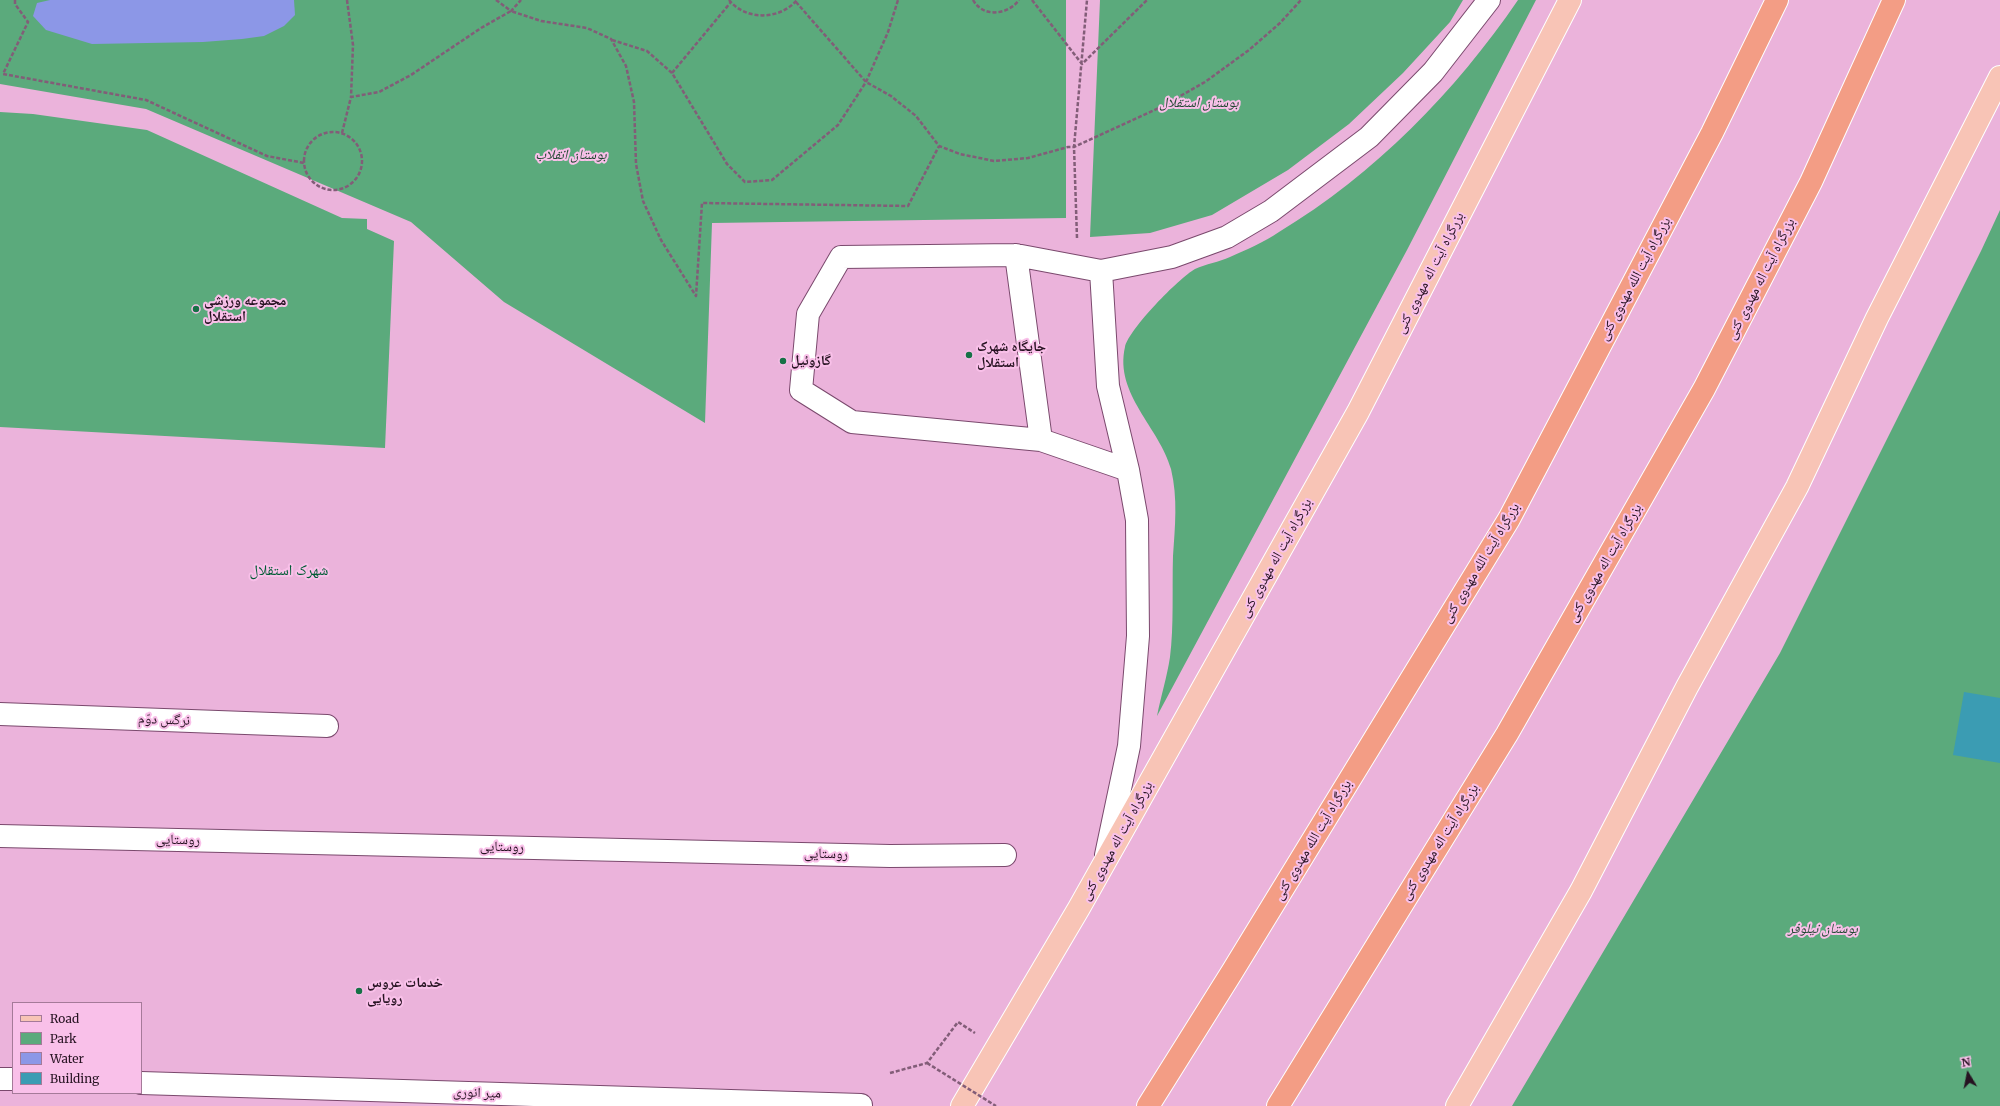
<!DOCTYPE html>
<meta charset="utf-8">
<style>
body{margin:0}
#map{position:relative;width:2000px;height:1106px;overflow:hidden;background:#ebb3db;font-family:Merriweather,serif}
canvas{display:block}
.legend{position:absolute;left:12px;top:1002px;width:130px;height:92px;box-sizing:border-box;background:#f9c0e9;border:1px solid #a57a99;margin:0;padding:5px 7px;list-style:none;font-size:12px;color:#261221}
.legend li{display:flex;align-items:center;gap:8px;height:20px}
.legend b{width:20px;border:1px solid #a57a99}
.north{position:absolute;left:1948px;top:1054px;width:40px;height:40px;-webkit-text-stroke:3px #f9c0e9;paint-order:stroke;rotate:350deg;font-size:11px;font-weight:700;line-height:16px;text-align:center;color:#261221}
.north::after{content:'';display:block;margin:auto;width:14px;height:18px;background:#261221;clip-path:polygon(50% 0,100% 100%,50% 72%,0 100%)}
</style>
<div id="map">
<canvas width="2000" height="1106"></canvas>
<ul class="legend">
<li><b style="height:5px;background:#f8c4b6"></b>Road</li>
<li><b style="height:11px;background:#5baa7c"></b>Park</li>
<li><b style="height:11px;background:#8c97e7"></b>Water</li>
<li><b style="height:11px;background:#3b9cb3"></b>Building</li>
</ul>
<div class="north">N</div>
</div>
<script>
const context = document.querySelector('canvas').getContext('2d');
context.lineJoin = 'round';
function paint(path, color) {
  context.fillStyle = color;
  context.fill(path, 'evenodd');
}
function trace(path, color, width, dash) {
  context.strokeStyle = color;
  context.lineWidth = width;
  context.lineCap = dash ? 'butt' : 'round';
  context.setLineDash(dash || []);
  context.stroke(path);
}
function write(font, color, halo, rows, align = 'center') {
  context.font = font + ' Merriweather,"Noto Naskh Arabic",serif';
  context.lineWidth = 4;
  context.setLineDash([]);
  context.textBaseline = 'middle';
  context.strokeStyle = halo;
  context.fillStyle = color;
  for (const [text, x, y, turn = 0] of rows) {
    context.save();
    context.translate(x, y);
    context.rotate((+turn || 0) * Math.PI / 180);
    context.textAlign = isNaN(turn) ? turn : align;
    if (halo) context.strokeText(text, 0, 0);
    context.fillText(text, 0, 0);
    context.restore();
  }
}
paint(new Path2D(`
 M 0,0 L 1066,0 L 1066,218 L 712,223 L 705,423 L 504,302 L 411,222 L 146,109 L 0,84 Z
 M 1100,0 L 1463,0 L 1450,22 L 1403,73 L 1349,124 L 1288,170 L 1212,215 L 1150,233 L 1090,237 Z
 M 1518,0 L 1536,0 L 1407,250 L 1157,716 C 1161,696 1167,677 1170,657 C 1174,627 1172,588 1173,556 C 1175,527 1178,498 1171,469 C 1160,428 1114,394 1125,347 C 1129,329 1179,278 1195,269 C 1206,264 1219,262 1230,257 C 1246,250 1264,242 1279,232 C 1375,174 1455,92 1518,0 Z
 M 0,112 L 33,114 L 147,130 L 342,218 L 367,219 L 367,229 L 394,241 L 385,448 L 0,427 Z
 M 2000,210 L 2000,1106 L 1512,1106 L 1780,653 L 1981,251 Z`), '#5baa7c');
paint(new Path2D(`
 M 50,0 L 294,0 L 295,15 L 284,26 L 264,36 L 242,39 L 203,42 L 92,44 L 46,30 L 33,16 L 37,3 Z`), '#8c97e7');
paint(new Path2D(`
 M 1964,692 L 2000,698 L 2000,763 L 1953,755 Z`), '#3b9cb3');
const minor = new Path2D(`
 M 1016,255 L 1041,440
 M 1101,271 L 1016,255 L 841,257 L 808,314 L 801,390 L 852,422 L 1041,440 L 1128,470
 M 0,714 L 327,726
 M 0,836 L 890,856 L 1005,855
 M 1106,855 L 1129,746 L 1138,636 L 1137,520 L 1128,470 L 1108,386 L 1101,271 L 1172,257 L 1227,237 L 1271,211 L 1369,137 L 1433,72 L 1489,0
 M 0,1079 L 13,1079
 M 141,1083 L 861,1105 L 861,1106`);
const major = new Path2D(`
 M 962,1106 L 1079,908 L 1358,412 L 1570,0
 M 1457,1106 L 1581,891 L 1687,687 L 1797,487 L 1877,318 L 2000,77`);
const highway = new Path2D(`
 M 1148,1106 L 1232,972 L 1509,519 L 1712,133 L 1777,0
 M 1278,1106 L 1507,734 L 1704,389 L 1811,182 L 1894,0`);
trace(minor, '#7a496d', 24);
trace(major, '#fff', 24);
trace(highway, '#fff', 24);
trace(new Path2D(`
 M 15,0 L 15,4 L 28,22 L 3,74 L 146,100 L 267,156 L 304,163
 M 347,0 L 353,45 L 351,97
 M 496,0 L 511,11 L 521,0
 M 729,0 C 746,21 780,20 797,0
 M 973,0 C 983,18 1008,15 1019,0
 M 1032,0 L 1082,64 L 1147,0
 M 796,2 L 866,82 L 891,96 L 916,116 L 939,146 L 960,154 L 994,161 L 1028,158 L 1068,147 L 1074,147 L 1159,108 L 1205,82 L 1249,50 L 1280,23 L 1301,0
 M 612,40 L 647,51 L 672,73 L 727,164 L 745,182 L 772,180 L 838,125 L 866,82 L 888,32 L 898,0
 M 672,73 L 731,2
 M304 161a29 29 0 1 1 58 0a29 29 0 1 1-58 0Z
 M 342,133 L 351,97 L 379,92 L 411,75 L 481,28 L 511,11 L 541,21 L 587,28 L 611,39 L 626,66 L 634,102 L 636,164 L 643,201 L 661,240 L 696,296 L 702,203 L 908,206 L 939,146
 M 1077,238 L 1074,147 L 1087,0
 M 890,1073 L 927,1063 L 958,1022 L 975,1033`), '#825d78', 2.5, [4, 2]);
trace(minor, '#fff', 22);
trace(major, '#f8c4b6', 22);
trace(highway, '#f39d85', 22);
trace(new Path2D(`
 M 927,1063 L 996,1106`), '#825d78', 2.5, [4, 2]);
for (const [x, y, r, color] of [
 [196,309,4,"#167146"],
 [969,355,4,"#167146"],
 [783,361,4,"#167146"],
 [359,991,4,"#167146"]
]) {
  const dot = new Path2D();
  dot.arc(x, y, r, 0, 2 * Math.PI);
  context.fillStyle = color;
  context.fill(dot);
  trace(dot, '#f9c0e9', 1.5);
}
write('italic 14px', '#204731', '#f9c0e9', [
 ["بوستان استقلال",1199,103],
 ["بوستان انقلاب",571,155],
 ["بوستان نیلوفر",1823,929]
]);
write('14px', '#261221', '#f9c0e9', [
 ["بزرگراه آیت اله مهدوی کنی",1430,273,-63],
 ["بزرگراه آیت الله مهدوی کنی",1635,279,-62],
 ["بزرگراه آیت اله مهدوی کنی",1761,279,-63],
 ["بزرگراه آیت اله مهدوی کنی",1276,558,-61],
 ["بزرگراه آیت الله مهدوی کنی",1481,563,-59],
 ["بزرگراه آیت اله مهدوی کنی",1605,563,-60],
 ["نرگس دوّم",164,720,2],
 ["روستایی",178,840,1],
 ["بزرگراه آیت الله مهدوی کنی",1313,840,-59],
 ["بزرگراه آیت اله مهدوی کنی",1117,841,-61],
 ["بزرگراه آیت اله مهدوی کنی",1440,842,-58],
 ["روستایی",502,847,1],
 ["روستایی",826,854,1],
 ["میر انوری",477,1093,2]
]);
write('bold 14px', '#261221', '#f9c0e9', [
 ["مجموعه ورزشی",204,301],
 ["استقلال",204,317],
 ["جایگاه شهرک",977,347],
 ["استقلال",977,363],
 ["گازوئیل",791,361],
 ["خدمات عروس",367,983],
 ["رویایی",367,999]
], 'left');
write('15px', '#005c35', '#f9c0e9', [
 ["شهرک استقلال",289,571]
]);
</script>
